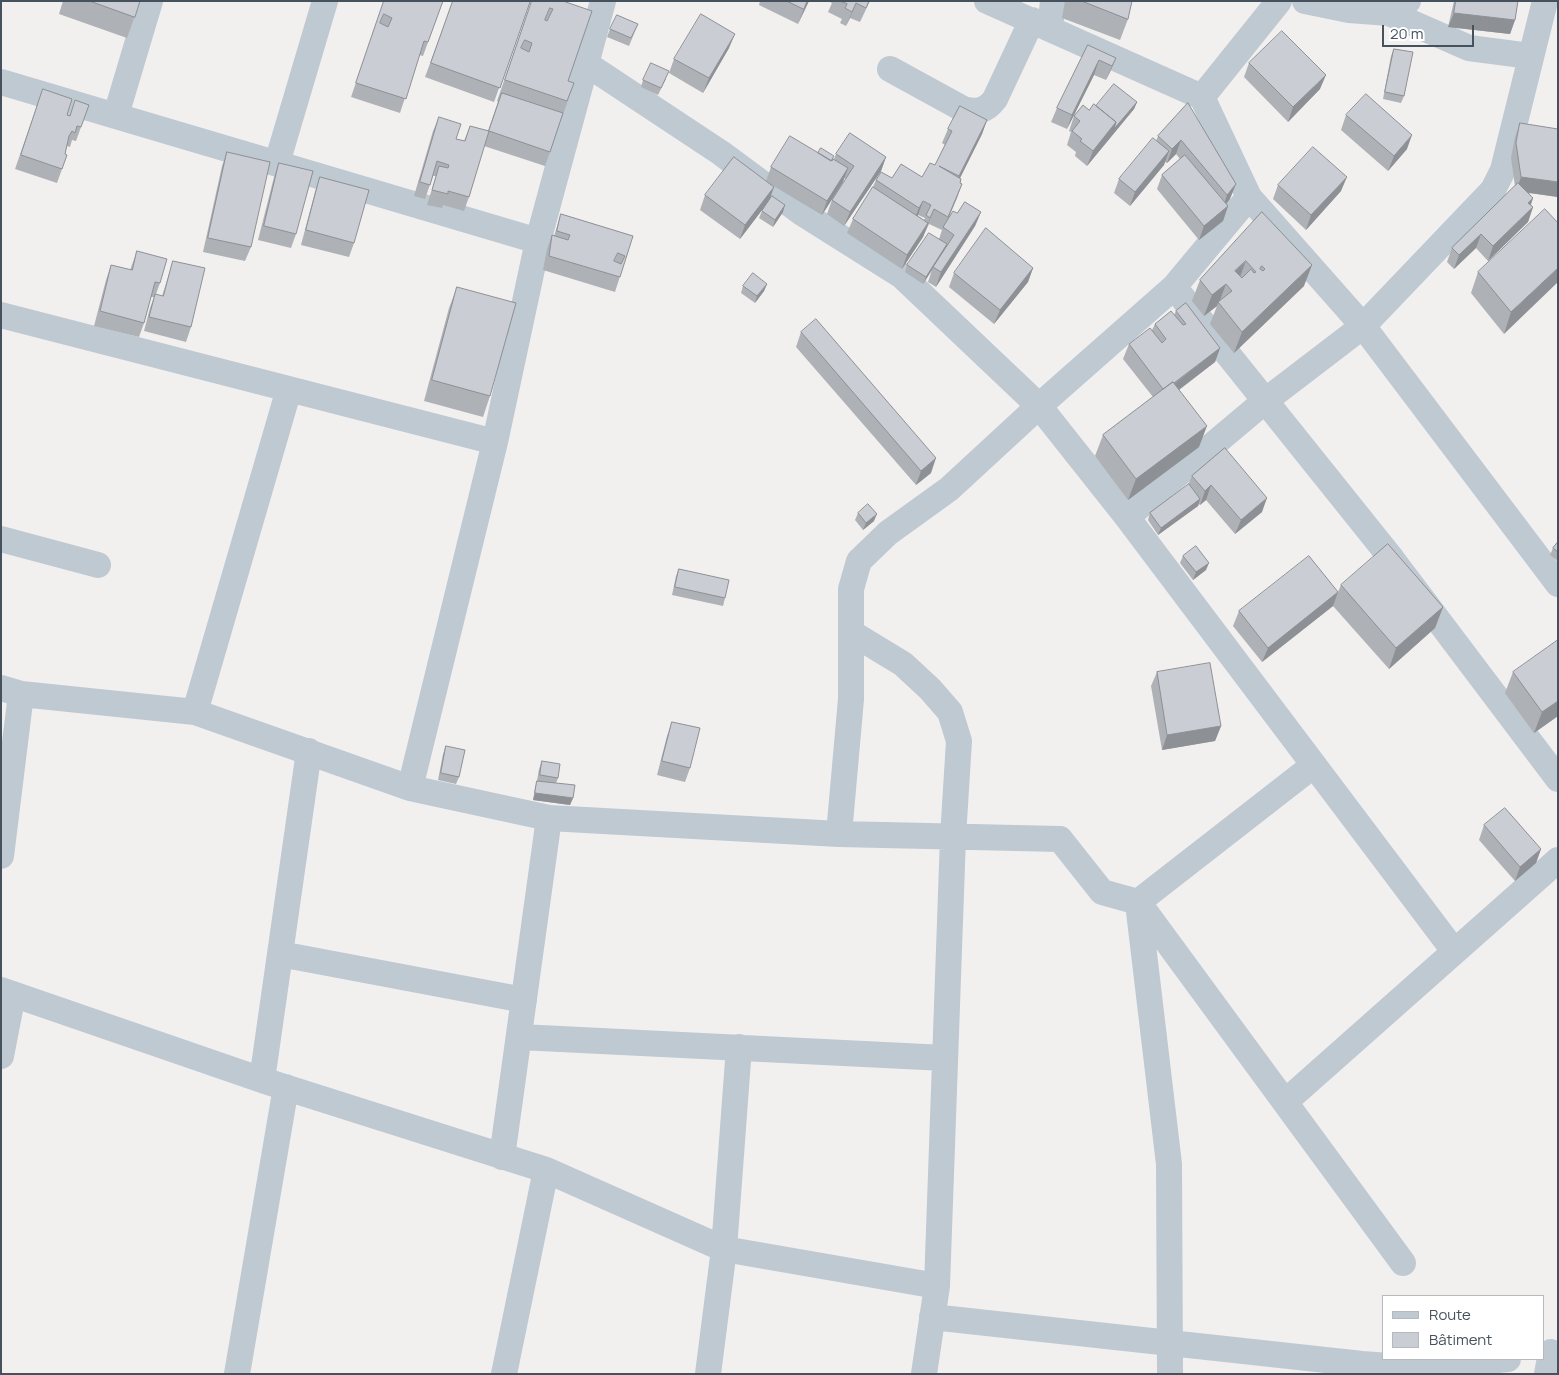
<!DOCTYPE html>
<meta charset="utf-8">
<style>
body{margin:0}
#map{position:relative;width:1559px;height:1375px;overflow:hidden;background:#f2efef;font-family:Manrope,sans-serif}
canvas{display:block}
.frame{position:absolute;inset:0;border:2px solid #45525e;pointer-events:none}
.legend{position:absolute;left:1382px;top:1295px;width:162px;height:65px;box-sizing:border-box;background:#fff;border:1px solid #b5babf;margin:0;padding:6px 9px;list-style:none;font-size:15px;color:#45525e}
.legend li{display:flex;align-items:center;gap:10px;height:25px}
.legend b{width:25px;border:1px solid #b5babf}
.scale{position:absolute;left:1382px;top:25px;width:92px;height:22px;box-sizing:border-box;border:2px solid #45525e;border-top:0;padding-left:6px;font-size:15px;line-height:18px;white-space:nowrap;color:#45525e;-webkit-text-stroke:4px #fff;paint-order:stroke}
</style>
<div id="map">
<canvas width="1559" height="1375"></canvas>
<div class="frame"></div>
<ul class="legend">
<li><b style="height:6px;background:#bec9d2"></b>Route</li>
<li><b style="height:14px;background:#caced4"></b>Bâtiment</li>
</ul>
<div class="scale">20 m</div>
</div>
<script>
const context = document.querySelector('canvas').getContext('2d');
context.lineJoin = 'round';
function trace(path, color, width, dash) {
  context.strokeStyle = color;
  context.lineWidth = width;
  context.lineCap = dash ? 'butt' : 'round';
  context.setLineDash(dash || []);
  context.stroke(path);
}
function paint(path, color) {
  context.fillStyle = color;
  context.fill(path, 'evenodd');
}
trace(new Path2D(`
 M 987,1 L 1202,97 L 1249,197 L 1363,326 L 1558,584
 M 1305,1 L 1349,10 L 1389,13 L 1408,1
 M 1389,13 L 1469,48 L 1530,56
 M 1050,29 L 1053,1
 M 585,63 L 721,153 L 802,213 L 902,276 L 1039,406 L 1127,517 L 1454,951
 M 890,69 L 963,109 C 977,113 986,111 995,99 L 1032,20
 M 1,82 L 538,241
 M 1202,97 L 1279,1
 M 116,115 L 150,1
 M 277,163 L 325,1
 M 1174,287 L 1392,559 L 1558,779
 M 1,315 L 495,442
 M 1127,517 L 1265,401 L 1363,326 L 1493,190 L 1503,170 L 1545,1
 M 1,539 L 98,565
 M 852,633 L 903,664 L 930,689 L 950,712 L 959,741 L 953,837 L 937,1286 L 924,1374
 M 1,688 L 21,694 L 195,712 L 410,788 L 549,818 L 839,834 L 1060,839 L 1102,892 L 1138,902 L 1403,1263
 M 195,712 L 289,389
 M 410,788 L 495,442 L 538,241 L 603,1
 M 839,834 L 851,699 L 851,589 L 859,561 L 888,533 L 949,489 L 1039,406 L 1174,287 L 1249,197
 M 1,856 L 21,694
 M 1138,902 L 1314,765
 M 1138,903 L 1169,1164 L 1170,1374
 M 280,954 L 524,1000
 M 1,990 L 262,1080 L 546,1170 L 724,1249 L 937,1286
 M 520,1037 L 945,1058
 M 1,1056 L 13,994
 M 262,1080 L 309,751
 M 1285,1102 L 1558,860
 M 502,1157 L 549,818
 M 932,1317 L 1362,1364 L 1416,1368 L 1508,1359
 M 237,1374 L 286,1087
 M 504,1374 L 546,1170
 M 708,1374 L 724,1249 L 739,1047
 M 1547,1374 L 1551,1352`), '#bec9d2', 26);
paint(new Path2D(`
 M 63,1 L 140,1 L 127,38 L 59,14 Z
 M 384,1 L 443,1 L 423,56 L 419,55 L 400,113 L 351,97 Z
 M 453,1 L 530,2 L 494,102 L 425,77 Z
 M 532,1 L 563,1 L 568,81 L 574,83 L 545,166 L 484,146 L 469,197 L 464,211 L 443,205 L 442,208 L 427,205 L 436,176 L 433,176 L 425,199 L 414,196 L 433,131 L 439,117 L 456,139 L 464,141 L 470,126 L 488,131 L 498,102 L 497,101 Z
 M 760,1 L 809,1 L 798,24 L 759,5 Z
 M 828,1 L 870,1 L 860,22 L 850,18 L 846,26 L 840,23 L 842,19 L 828,12 L 832,3 Z
 M 1065,1 L 1132,1 L 1128,19 L 1120,40 L 1062,18 Z
 M 1454,1 L 1518,1 L 1515,20 L 1510,34 L 1448,27 Z
 M 638,24 L 629,46 L 607,37 L 610,29 Z
 M 1088,45 L 1116,58 L 1110,72 L 1106,80 L 1094,75 L 1067,129 L 1051,122 L 1057,108 Z
 M 729,48 L 703,93 L 669,73 L 674,59 Z
 M 1394,49 L 1404,96 L 1401,103 L 1383,99 L 1391,56 Z
 M 1249,63 L 1320,89 L 1288,122 L 1244,77 Z
 M 666,79 L 658,95 L 641,87 L 643,80 Z
 M 75,100 L 89,105 L 76,141 L 72,140 L 70,147 L 67,146 L 65,154 L 67,155 L 57,183 L 15,169 L 38,103 L 70,116 Z
 M 1137,102 L 1134,109 L 1087,166 L 1075,156 L 1076,152 L 1067,145 L 1071,132 L 1069,131 L 1074,116 L 1089,110 L 1096,106 Z
 M 1188,103 L 1230,199 L 1226,204 L 1228,206 L 1223,221 L 1199,240 L 1157,189 L 1162,175 L 1180,159 L 1176,154 L 1167,163 L 1165,162 L 1164,165 L 1130,206 L 1114,193 L 1119,179 L 1156,141 L 1158,136 Z
 M 1346,115 L 1407,149 L 1388,171 L 1341,130 Z
 M 987,120 L 982,134 L 960,178 L 961,179 L 960,183 L 962,184 L 947,220 L 957,213 L 981,212 L 975,226 L 936,287 L 928,282 L 932,270 L 923,284 L 905,272 L 907,265 L 939,239 L 942,230 L 929,224 L 923,237 L 902,269 L 847,233 L 853,219 L 872,189 L 876,180 L 922,177 L 935,165 L 945,145 L 942,143 L 948,129 ZM 918,215 L 925,218 L 924,220 L 918,216 Z
 M 1520,123 L 1558,197 L 1529,193 L 1533,198 L 1531,205 L 1533,207 L 1528,222 L 1488,261 L 1476,248 L 1454,269 L 1447,262 L 1452,248 L 1515,186 L 1511,158 L 1515,137 Z
 M 227,152 L 251,247 L 245,261 L 203,252 L 222,166 Z
 M 818,153 L 834,159 L 836,154 L 886,157 L 881,171 L 844,226 L 827,214 L 832,200 L 846,179 L 844,178 L 843,182 L 822,215 L 772,185 L 769,201 L 783,212 L 773,227 L 759,218 L 762,211 L 768,202 L 740,239 L 700,210 L 705,195 L 766,181 L 771,167 Z
 M 279,163 L 296,234 L 291,248 L 258,240 L 274,177 Z
 M 320,177 L 354,243 L 349,257 L 301,245 L 315,192 Z
 M 1278,185 L 1341,191 L 1306,230 L 1273,199 Z
 M 1262,212 L 1304,286 L 1234,353 L 1210,324 L 1217,306 L 1204,316 L 1192,301 L 1200,280 Z
 M 561,214 L 633,236 L 615,292 L 543,270 L 547,249 L 552,235 L 554,236 Z
 M 1558,223 L 1504,334 L 1471,293 L 1478,272 Z
 M 137,251 L 160,283 L 156,294 L 162,296 L 173,261 L 191,327 L 186,342 L 144,331 L 150,308 L 154,297 L 151,297 L 144,323 L 139,337 L 94,326 L 106,280 L 111,265 L 130,270 Z
 M 1033,268 L 1028,282 L 994,324 L 949,287 L 954,273 Z
 M 767,284 L 764,291 L 755,303 L 741,293 L 743,286 Z
 M 457,287 L 490,396 L 483,417 L 424,401 L 449,308 Z
 M 1176,311 L 1220,348 L 1215,362 L 1179,390 L 1199,447 L 1128,500 L 1095,456 L 1103,435 L 1153,397 L 1123,359 L 1129,344 L 1152,330 L 1155,324 L 1174,315 Z
 M 801,332 L 931,473 L 916,485 L 796,347 Z
 M 1225,448 L 1262,512 L 1235,534 L 1206,500 L 1200,505 L 1199,504 L 1198,506 L 1158,535 L 1148,520 L 1150,513 L 1188,485 L 1192,476 Z
 M 858,513 L 874,521 L 863,530 L 855,520 Z
 M 1558,542 L 1558,561 L 1550,555 L 1553,548 Z
 M 1183,556 L 1206,570 L 1193,580 L 1180,563 Z
 M 679,569 L 725,598 L 723,606 L 672,595 L 676,576 Z
 M 1341,585 L 1443,607 L 1435,628 L 1389,669 L 1333,606 L 1262,662 L 1233,626 L 1239,611 L 1338,592 Z
 M 1157,672 L 1221,726 L 1215,741 L 1162,750 L 1151,686 Z
 M 1513,672 L 1558,716 L 1534,733 L 1505,693 Z
 M 672,722 L 690,768 L 685,782 L 657,775 L 667,736 Z
 M 446,746 L 459,777 L 456,784 L 438,780 L 443,754 Z
 M 542,761 L 558,778 L 556,783 L 573,798 L 570,805 L 533,800 L 535,788 L 537,781 L 539,769 Z
 M 1484,825 L 1541,849 L 1536,863 L 1515,881 L 1479,840 Z`), '#aeb1b6');
paint(new Path2D(`
 M 807,1 L 809,1 L 798,24 L 804,9 Z
 M 856,3 L 850,18 L 846,26 L 852,12 Z
 M 1454,13 L 1515,20 L 1510,34 L 1448,27 Z
 M 735,34 L 729,48 L 703,93 L 709,78 Z
 M 1116,58 L 1110,72 L 1106,80 L 1112,66 Z
 M 1099,60 L 1094,75 L 1067,129 L 1072,115 Z
 M 1326,75 L 1320,89 L 1288,122 L 1293,107 Z
 M 1137,102 L 1134,109 L 1087,166 L 1093,151 L 1116,122 Z
 M 987,120 L 982,134 L 954,190 L 959,176 Z
 M 1412,135 L 1407,149 L 1388,171 L 1394,156 Z
 M 1181,140 L 1176,154 L 1167,163 L 1172,149 Z
 M 1169,151 L 1164,165 L 1130,206 L 1135,192 Z
 M 886,157 L 881,171 L 844,226 L 850,212 Z
 M 848,168 L 843,182 L 822,215 L 827,201 Z
 M 1347,177 L 1341,191 L 1306,230 L 1311,215 Z
 M 1521,177 L 1558,182 L 1558,197 L 1516,191 Z
 M 962,184 L 957,198 L 943,231 L 948,217 Z
 M 1236,184 L 1230,199 L 1222,210 L 1227,195 Z
 M 774,187 L 769,201 L 740,239 L 745,225 Z
 M 1533,198 L 1528,212 L 1533,207 L 1528,222 L 1488,261 L 1493,246 Z
 M 923,201 L 918,215 L 913,222 L 919,208 Z
 M 785,205 L 783,212 L 773,227 L 775,220 Z
 M 1228,206 L 1223,221 L 1199,240 L 1204,226 Z
 M 934,209 L 923,237 L 902,269 L 907,255 L 928,223 Z
 M 981,212 L 975,226 L 936,287 L 941,272 Z
 M 1481,234 L 1476,248 L 1454,269 L 1459,255 Z
 M 947,244 L 945,252 L 933,267 L 932,270 L 923,284 L 926,277 Z
 M 1246,261 L 1238,282 L 1235,271 Z
 M 1312,265 L 1304,286 L 1234,353 L 1242,332 Z
 M 1033,268 L 1028,282 L 994,324 L 1000,310 Z
 M 1558,268 L 1558,282 L 1504,334 L 1511,312 Z
 M 767,284 L 764,291 L 755,303 L 757,296 Z
 M 1226,284 L 1219,303 L 1218,302 L 1217,306 L 1204,316 L 1212,295 Z
 M 1220,348 L 1215,362 L 1159,405 L 1165,391 Z
 M 1207,426 L 1199,447 L 1128,500 L 1136,479 Z
 M 936,458 L 931,473 L 916,485 L 921,471 Z
 M 1211,485 L 1206,500 L 1200,505 L 1205,491 Z
 M 1267,498 L 1262,512 L 1235,534 L 1241,520 Z
 M 1200,499 L 1198,506 L 1158,535 L 1161,528 Z
 M 877,514 L 874,521 L 863,530 L 866,523 Z
 M 1209,563 L 1206,570 L 1193,580 L 1196,572 Z
 M 1338,592 L 1333,606 L 1262,662 L 1268,648 Z
 M 1443,607 L 1435,628 L 1389,669 L 1396,648 Z
 M 1558,701 L 1558,716 L 1534,733 L 1542,712 Z
 M 1221,726 L 1215,741 L 1162,750 L 1167,735 Z
 M 535,793 L 573,798 L 570,805 L 533,800 Z
 M 1541,849 L 1536,863 L 1515,881 L 1520,867 Z`), '#8d9094');
const building = new Path2D(`
 M 90,1 L 140,1 L 135,17 Z
 M 384,1 L 443,1 L 428,42 L 424,41 L 406,99 L 356,83 ZM 384,14 L 392,18 L 388,27 L 380,23 Z
 M 453,1 L 528,1 L 530,2 L 500,88 L 431,63 Z
 M 532,1 L 563,1 L 592,11 L 568,81 L 574,83 L 567,101 L 505,80 ZM 550,8 L 553,9 L 547,21 L 545,20 ZM 525,40 L 532,43 L 529,52 L 521,48 Z
 M 787,1 L 807,1 L 804,9 Z
 M 840,1 L 869,1 L 866,8 L 856,3 L 852,12 L 845,8 L 847,4 Z
 M 1082,1 L 1132,1 L 1128,19 Z
 M 1456,1 L 1518,1 L 1515,20 L 1454,13 Z
 M 701,14 L 735,34 L 709,78 L 674,59 Z
 M 617,15 L 638,24 L 631,38 L 610,29 Z
 M 1282,31 L 1326,75 L 1293,107 L 1249,63 Z
 M 1088,45 L 1116,58 L 1112,66 L 1099,60 L 1072,115 L 1057,108 Z
 M 1394,49 L 1413,52 L 1404,96 L 1385,92 Z
 M 651,63 L 669,71 L 661,88 L 643,80 Z
 M 1114,84 L 1137,102 L 1114,129 L 1116,122 L 1096,106 Z
 M 43,89 L 72,99 L 67,115 L 70,116 L 75,100 L 89,105 L 81,127 L 77,126 L 75,133 L 72,131 L 69,136 L 65,154 L 67,155 L 62,169 L 21,155 Z
 M 502,93 L 563,113 L 550,152 L 489,131 Z
 M 1366,94 L 1412,135 L 1394,156 L 1346,115 Z
 M 1188,103 L 1236,184 L 1227,195 L 1181,140 L 1172,149 L 1158,136 Z
 M 1094,104 L 1116,122 L 1093,151 L 1080,141 L 1082,139 L 1072,131 L 1080,121 L 1074,116 L 1083,105 L 1089,110 Z
 M 960,106 L 987,120 L 959,176 L 939,166 L 961,179 L 960,183 L 962,184 L 948,217 L 934,209 L 930,218 L 926,215 L 931,205 L 923,201 L 919,208 L 876,180 L 881,172 L 892,178 L 901,164 L 922,177 L 930,163 L 935,165 L 952,131 L 948,129 Z
 M 439,117 L 461,124 L 456,139 L 465,141 L 470,126 L 489,131 L 469,197 L 448,191 L 448,194 L 432,190 L 439,166 L 448,168 L 449,165 L 437,161 L 430,185 L 420,182 Z
 M 1520,123 L 1558,129 L 1558,182 L 1521,177 L 1516,143 Z
 M 850,133 L 886,157 L 850,212 L 832,200 L 854,166 L 836,154 Z
 M 790,136 L 832,161 L 833,159 L 848,168 L 827,201 L 771,167 Z
 M 1153,138 L 1169,151 L 1135,192 L 1119,179 Z
 M 1313,147 L 1347,177 L 1311,215 L 1278,185 Z
 M 821,148 L 834,156 L 831,161 L 818,153 Z
 M 227,152 L 270,162 L 251,247 L 208,238 Z
 M 1185,155 L 1228,206 L 1204,226 L 1162,175 Z
 M 734,157 L 774,187 L 745,225 L 705,195 Z
 M 279,163 L 313,171 L 296,234 L 264,226 Z
 M 320,177 L 369,190 L 354,243 L 306,230 Z
 M 1518,183 L 1533,198 L 1528,203 L 1533,207 L 1493,246 L 1481,234 L 1459,255 L 1452,248 Z
 M 873,187 L 928,223 L 907,255 L 853,219 Z
 M 772,196 L 785,205 L 775,220 L 762,211 Z
 M 965,202 L 981,212 L 941,272 L 933,267 L 954,235 L 943,227 L 953,211 L 957,213 Z
 M 1545,209 L 1558,223 L 1558,268 L 1511,312 L 1478,272 Z
 M 1262,212 L 1312,265 L 1242,332 L 1218,302 L 1232,291 L 1226,284 L 1212,295 L 1200,280 ZM 1246,261 L 1256,272 L 1254,273 L 1251,269 L 1242,278 L 1235,271 ZM 1262,266 L 1265,269 L 1263,271 L 1260,269 Z
 M 561,214 L 633,236 L 620,277 L 549,256 L 552,235 L 568,240 L 570,235 L 557,231 ZM 618,253 L 625,256 L 621,264 L 614,261 Z
 M 986,228 L 1033,268 L 1000,310 L 954,273 Z
 M 929,233 L 947,244 L 926,277 L 907,265 Z
 M 137,251 L 167,259 L 160,283 L 155,282 L 144,323 L 100,311 L 111,265 L 132,270 Z
 M 173,261 L 205,268 L 191,327 L 149,317 L 155,294 L 163,296 Z
 M 753,273 L 767,284 L 757,296 L 743,286 Z
 M 457,287 L 516,303 L 490,396 L 432,380 Z
 M 1186,303 L 1220,348 L 1174,383 L 1173,382 L 1163,389 L 1129,344 L 1150,328 L 1162,343 L 1166,339 L 1155,324 L 1171,311 L 1183,325 L 1186,324 L 1176,311 Z
 M 816,319 L 936,458 L 921,471 L 801,332 Z
 M 1173,382 L 1207,426 L 1136,479 L 1103,435 Z
 M 1225,448 L 1267,498 L 1241,520 L 1211,485 L 1205,491 L 1192,476 Z
 M 1189,484 L 1200,499 L 1161,528 L 1150,513 Z
 M 868,504 L 877,514 L 866,523 L 858,513 Z
 M 1558,542 L 1558,552 L 1553,548 Z
 M 1388,544 L 1443,607 L 1396,648 L 1341,585 Z
 M 1196,546 L 1209,563 L 1196,572 L 1183,556 Z
 M 1309,556 L 1338,592 L 1268,648 L 1239,611 Z
 M 679,569 L 729,580 L 725,598 L 675,587 Z
 M 1558,640 L 1558,701 L 1542,712 L 1513,672 Z
 M 1210,663 L 1221,726 L 1167,735 L 1157,672 Z
 M 672,722 L 700,728 L 690,768 L 662,761 Z
 M 446,746 L 465,750 L 459,777 L 441,773 Z
 M 542,761 L 560,764 L 558,778 L 540,775 Z
 M 537,781 L 575,785 L 573,798 L 535,793 Z
 M 1505,808 L 1541,849 L 1520,867 L 1484,825 Z`);
paint(building, '#caced4');
trace(building, '#8d9094', 1);
</script>
